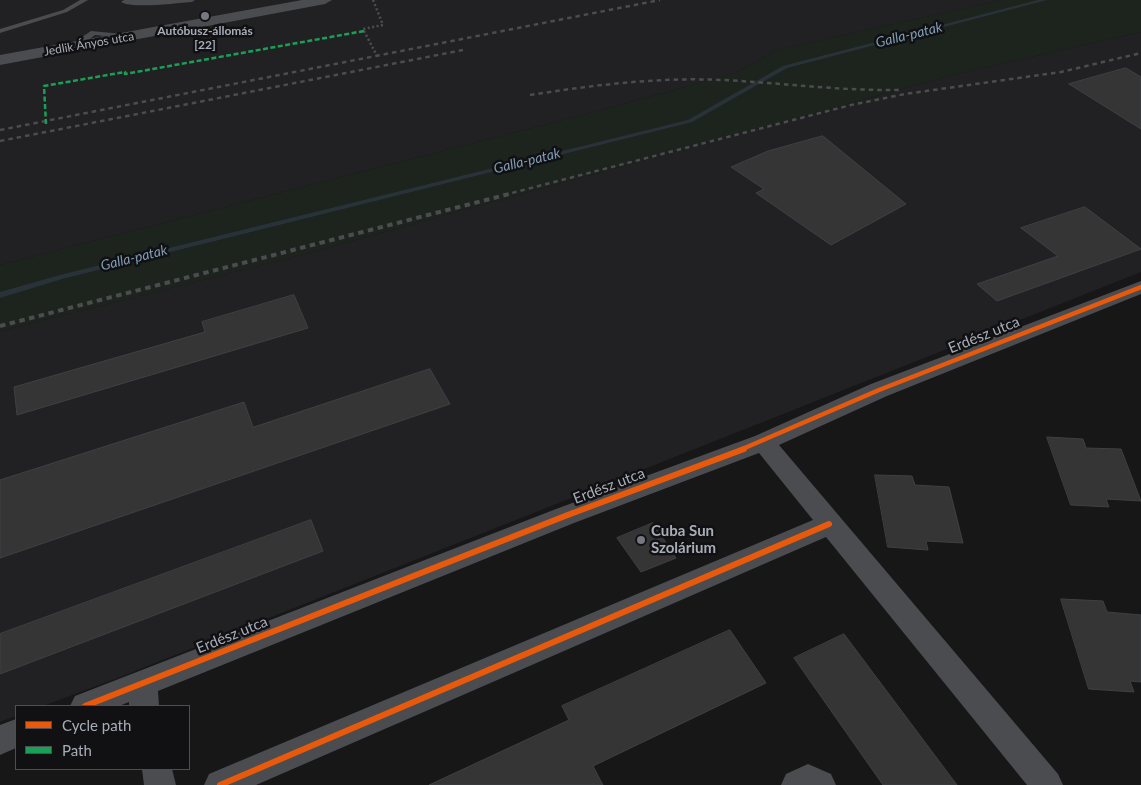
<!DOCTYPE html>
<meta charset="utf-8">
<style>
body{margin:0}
#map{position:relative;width:1141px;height:785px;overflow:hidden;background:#171717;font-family:Lato,sans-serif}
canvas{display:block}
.legend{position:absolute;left:15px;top:705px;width:175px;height:65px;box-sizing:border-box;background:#111113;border:1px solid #4d4f55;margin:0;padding:6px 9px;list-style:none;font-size:15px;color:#a8adb8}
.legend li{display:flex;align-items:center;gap:10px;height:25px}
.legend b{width:25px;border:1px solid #4d4f55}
</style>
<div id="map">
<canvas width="1141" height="785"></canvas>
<ul class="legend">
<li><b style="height:6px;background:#e8590c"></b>Cycle path</li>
<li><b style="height:6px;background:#1a9f57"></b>Path</li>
</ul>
</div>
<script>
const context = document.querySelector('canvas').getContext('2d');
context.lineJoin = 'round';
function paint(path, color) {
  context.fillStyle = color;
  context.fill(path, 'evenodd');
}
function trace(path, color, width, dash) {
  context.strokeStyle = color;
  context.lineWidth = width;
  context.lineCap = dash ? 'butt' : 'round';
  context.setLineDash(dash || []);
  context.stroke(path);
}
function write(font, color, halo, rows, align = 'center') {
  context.font = font + ' Lato,sans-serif';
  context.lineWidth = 5;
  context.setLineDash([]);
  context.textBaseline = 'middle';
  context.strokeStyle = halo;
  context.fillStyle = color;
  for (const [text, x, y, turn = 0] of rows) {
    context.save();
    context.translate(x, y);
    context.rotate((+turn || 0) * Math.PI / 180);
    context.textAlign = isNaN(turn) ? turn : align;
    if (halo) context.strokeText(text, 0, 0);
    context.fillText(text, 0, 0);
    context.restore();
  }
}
paint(new Path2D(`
 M 0,0 L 1002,0 L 777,50 L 736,73 L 594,112 L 0,265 Z
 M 1141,32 L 1141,272 L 115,679 L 43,706 L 16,706 L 16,716 L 0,722 L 0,331 L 294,257 L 956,74 Z`), '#212123');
paint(new Path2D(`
 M 1002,0 L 1141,0 L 1141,32 L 956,74 L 294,257 L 0,331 L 0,265 L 594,112 L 736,73 L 777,50 Z`), '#1d241e');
paint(new Path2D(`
 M 1038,0 L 1047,0 L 787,68 L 692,122 L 62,279 L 0,298 L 0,292 L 60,275 L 688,120 L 783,66 Z`), '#2a3239');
const building = new Path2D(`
 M 1126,68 L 1141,77 L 1141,129 L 1069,84 Z
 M 823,136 L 906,204 L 831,245 L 756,193 L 764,189 L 731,167 L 768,151 Z
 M 1085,207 L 1141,249 L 997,301 L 977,284 L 1058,256 L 1021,228 Z
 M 294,295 L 308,328 L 17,415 L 14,387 L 205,332 L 202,322 Z
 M 430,369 L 450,404 L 0,558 L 0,480 L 244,402 L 253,427 Z
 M 1047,437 L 1083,439 L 1086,448 L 1121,449 L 1141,501 L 1106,499 L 1109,507 L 1071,505 Z
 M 875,475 L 912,476 L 915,485 L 949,487 L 963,543 L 926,541 L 928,550 L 888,547 Z
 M 311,520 L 323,551 L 0,674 L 0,634 Z
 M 653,523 L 676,558 L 641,572 L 617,538 Z
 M 1061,599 L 1103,601 L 1107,612 L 1141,615 L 1141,682 L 1130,681 L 1134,692 L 1089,689 Z
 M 730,630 L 766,683 L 593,766 L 603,785 L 429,785 L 569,720 L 562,706 Z
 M 844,634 L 957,785 L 883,785 L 794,658 Z`);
paint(building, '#353536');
trace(building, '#3f4043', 1);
trace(new Path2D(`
 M 373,0 L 383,25 L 363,29 L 378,58`), '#4d4e52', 2.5, [2, 2.5]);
paint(new Path2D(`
 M 80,0 L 88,0 L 67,12 L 0,33 L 0,29 L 63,10 Z
 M 195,0 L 192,2 C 177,3 132,9 121,2 L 124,0 Z
 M 91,31 L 123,34 L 127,36 L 123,38 L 95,35 L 79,47 L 73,47 L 73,43 Z`), '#4b4c50');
paint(new Path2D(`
 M 302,0 L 332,0 L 325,4 L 0,65 L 0,55 Z
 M 1141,281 L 1141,294 L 887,396 L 779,445 L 1058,774 L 1063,785 L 1027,785 L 826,537 L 256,785 L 204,785 L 209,774 L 813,520 L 759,453 L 574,523 L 158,691 L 159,706 L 129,706 L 129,702 L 119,706 L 70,706 L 75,696 L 556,509 L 755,436 L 871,384 Z
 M 16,719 L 16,748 L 0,755 L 0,725 Z
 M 808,764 L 831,774 L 836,785 L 781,785 L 786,774 Z
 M 142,769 L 172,769 L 176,785 L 144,785 Z`), '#4b4c50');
trace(new Path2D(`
 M 530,95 C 594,85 658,77 723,80 C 782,83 841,91 901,90
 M 0,130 L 660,0
 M 0,141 L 463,50
 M 504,195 L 851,105 L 905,94 L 1061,72 L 1141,53`), '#4b4c4f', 2.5, [4.5, 4]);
trace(new Path2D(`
 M 0,326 L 509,194`), '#4b4c4f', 4, [5.5, 4.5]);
trace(new Path2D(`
 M 46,124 L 44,86 L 125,72 L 125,74 L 364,31`), '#1a9f57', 2.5, [5, 2.5]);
trace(new Path2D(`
 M 740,450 L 879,390 L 1141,287`), '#e8590c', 4.5);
trace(new Path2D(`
 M 85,706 L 565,516 L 744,449
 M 220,785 L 829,524`), '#e8590c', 6);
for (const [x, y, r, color] of [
 [205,16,5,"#757880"],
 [641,540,5,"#757880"]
]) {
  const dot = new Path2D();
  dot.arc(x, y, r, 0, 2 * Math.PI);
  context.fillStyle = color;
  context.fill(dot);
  trace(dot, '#111113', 2);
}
write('bold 12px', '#a8adb8', '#111113', [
 ["Autóbusz-állomás",205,31],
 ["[22]",205,45]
]);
write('12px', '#a8adb8', '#111113', [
 ["Jedlik Ányos utca",89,44,-10]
]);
write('italic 14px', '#7f9bb3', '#111113', [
 ["Galla-patak",909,35,-14],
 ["Galla-patak",527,161,-14],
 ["Galla-patak",134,258,-14]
]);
write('15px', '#a8adb8', '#111113', [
 ["Erdész utca",984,335,-22],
 ["Erdész utca",609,486,-21],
 ["Erdész utca",232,635,-22]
]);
write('bold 15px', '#a8adb8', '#111113', [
 ["Cuba Sun",651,531],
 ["Szolárium",651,548]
], 'left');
</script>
